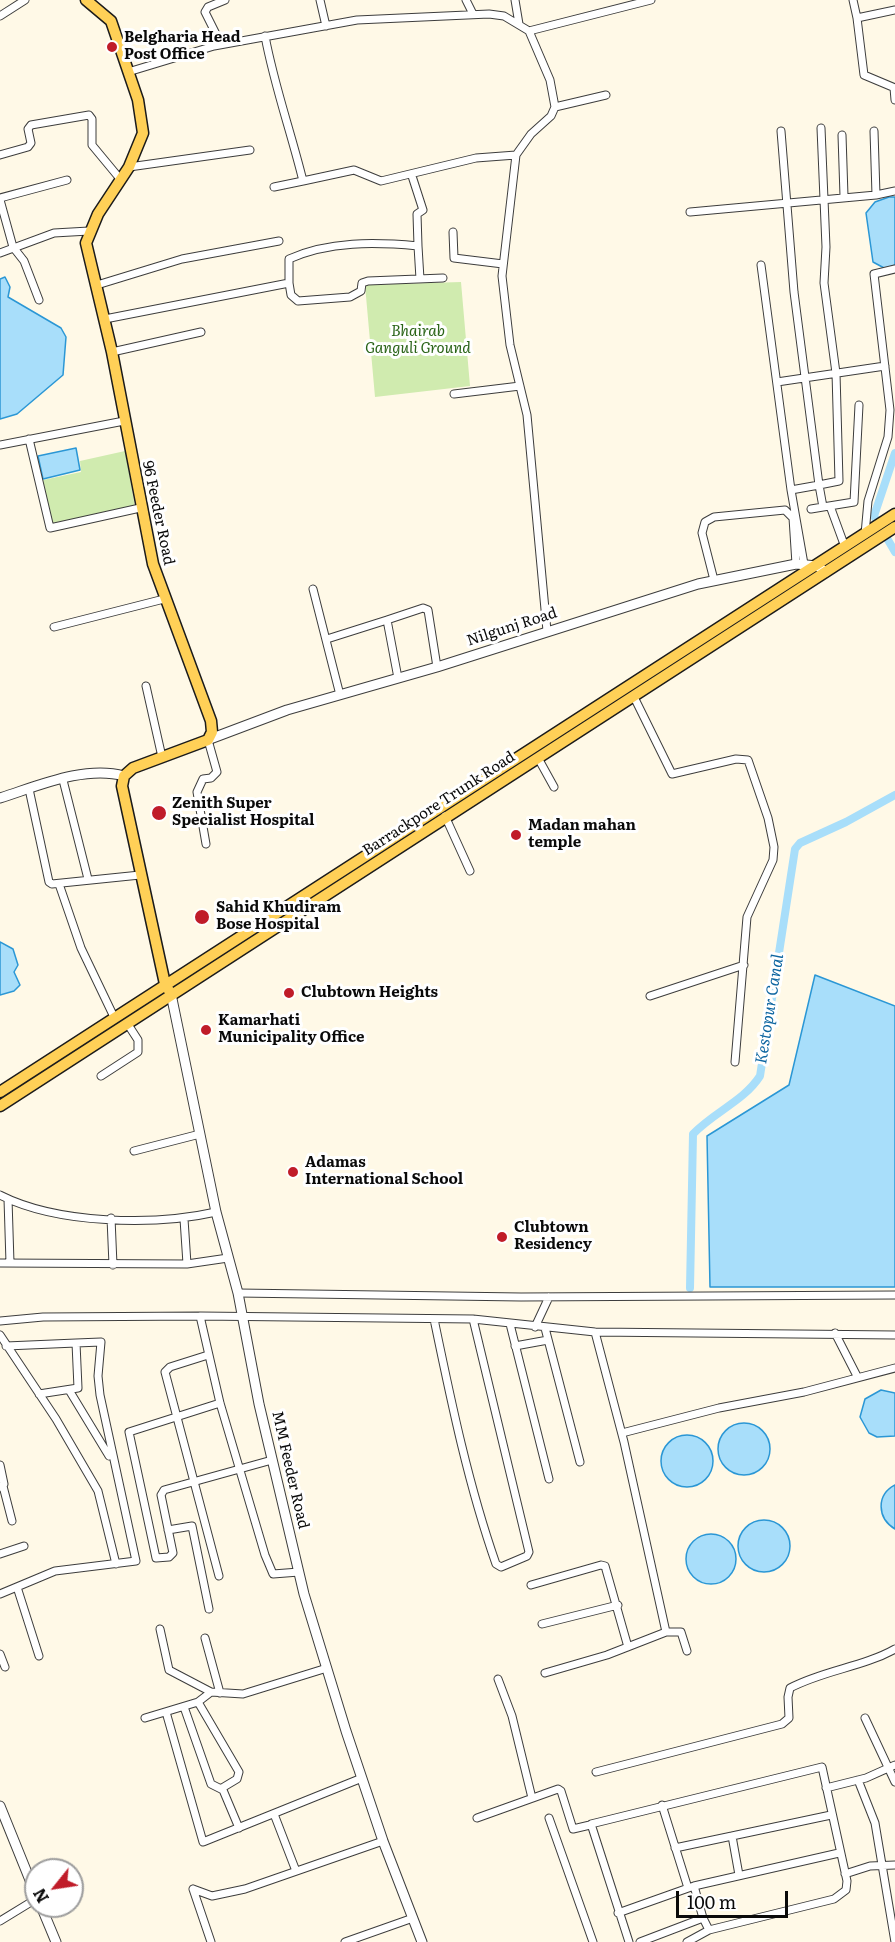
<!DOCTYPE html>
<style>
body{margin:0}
#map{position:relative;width:895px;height:1942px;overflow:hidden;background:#fff9e7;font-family:Literata,serif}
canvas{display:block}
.north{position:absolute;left:24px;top:1858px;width:60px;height:60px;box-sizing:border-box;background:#fff;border:2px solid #9d9d9d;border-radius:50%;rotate:240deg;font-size:16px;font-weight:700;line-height:24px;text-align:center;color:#0a0a0a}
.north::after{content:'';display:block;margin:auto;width:21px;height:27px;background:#c01c29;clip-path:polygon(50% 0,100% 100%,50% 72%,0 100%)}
.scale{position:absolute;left:676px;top:1891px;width:112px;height:27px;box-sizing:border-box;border:3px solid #0a0a0a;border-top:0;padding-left:8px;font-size:18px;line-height:21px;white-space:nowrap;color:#0a0a0a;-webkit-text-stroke:4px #fff;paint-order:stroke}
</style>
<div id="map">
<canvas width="895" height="1942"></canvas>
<div class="north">N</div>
<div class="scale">100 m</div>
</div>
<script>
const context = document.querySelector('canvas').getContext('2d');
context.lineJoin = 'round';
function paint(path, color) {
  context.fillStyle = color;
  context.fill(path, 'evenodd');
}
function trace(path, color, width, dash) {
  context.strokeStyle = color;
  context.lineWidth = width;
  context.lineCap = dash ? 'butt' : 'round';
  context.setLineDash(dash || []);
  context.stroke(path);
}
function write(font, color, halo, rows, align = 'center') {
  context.font = font + ' Literata,serif';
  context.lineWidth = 6;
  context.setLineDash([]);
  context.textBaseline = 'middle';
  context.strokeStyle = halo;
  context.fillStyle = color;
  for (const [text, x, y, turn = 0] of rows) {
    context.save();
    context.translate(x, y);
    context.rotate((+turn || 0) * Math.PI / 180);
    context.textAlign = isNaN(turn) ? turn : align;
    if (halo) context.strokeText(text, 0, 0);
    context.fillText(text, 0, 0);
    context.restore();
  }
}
paint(new Path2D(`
 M 461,282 L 470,386 L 375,397 L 365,285 Z
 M 125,451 L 135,507 L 52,523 L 43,480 L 81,472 L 80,461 Z`), '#d0ebaf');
const water = new Path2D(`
 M 889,197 L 895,197 L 895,265 L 886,269 L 873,262 L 866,213 L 875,202 Z
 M 5,277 L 10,287 L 8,297 L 61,328 L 66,337 L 63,375 L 17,414 L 0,419 L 0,279 Z
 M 76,448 L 80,470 L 43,479 L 38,456 Z
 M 0,942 L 13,949 L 18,965 L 14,972 L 20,985 L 14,991 L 0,995 Z
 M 815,975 L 895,1006 L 895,1287 L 710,1287 L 707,1136 L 789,1085 Z
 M 881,1390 L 895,1393 L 895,1436 L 877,1437 L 869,1433 L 860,1417 L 865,1399 Z
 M718 1449a26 26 0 1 1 52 0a26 26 0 1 1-52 0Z
 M661 1461a26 26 0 1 1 52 0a26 26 0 1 1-52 0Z
 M 895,1485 L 895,1529 C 877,1518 876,1495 895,1485 Z
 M738 1546a26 26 0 1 1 52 0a26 26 0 1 1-52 0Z
 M686 1559a25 25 0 1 1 50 0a25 25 0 1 1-50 0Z`);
paint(water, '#a8defa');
trace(water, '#2b97d5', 1.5);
trace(new Path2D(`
 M 895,453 L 874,516 L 895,552
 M 690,1288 L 693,1134 C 714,1112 744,1101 760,1076 L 795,849 L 800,843 L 846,822 L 895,795`), '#a8defa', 8);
const minor = new Path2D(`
 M 320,0 L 326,26
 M 466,0 L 473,14
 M 515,0 L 519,24
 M 853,0 L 857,18 L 895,10
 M 0,16 L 25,0
 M 857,18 L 864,75 L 895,88
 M 529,31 L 651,0
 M 265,36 C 274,85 291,132 303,181 L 354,170 L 381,181 L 476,158 L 516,155
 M 221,44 L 205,12 L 208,7 L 225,0
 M 128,72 L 214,46 L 357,20 L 489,14 L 504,16 L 529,31 L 550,80 L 555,107 L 551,116 L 531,134 L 516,155 L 502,276 L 510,345 L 527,415 L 547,631
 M 894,88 L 895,100
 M 555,107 L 606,95
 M 821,128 L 826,247 L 824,283 L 836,373 L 839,481 L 819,485 L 823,507 L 854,502 L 859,405
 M 781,131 L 794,292 L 819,485 L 791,490 L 804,564
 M 874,131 L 876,195
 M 842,135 L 844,196
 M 0,155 L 28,147 L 31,143 L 28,129 L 31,125 L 89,115 L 92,119 L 92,145 L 121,180
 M 129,167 L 250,150
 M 412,176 L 423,210 L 417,214 L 418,246
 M 274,187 L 303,181
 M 0,198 L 67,180
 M 0,200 L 13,247 L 24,261 L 39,300
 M 690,212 L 876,195 L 895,191
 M 453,232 L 454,258 L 503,264
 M 0,253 L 54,233 L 89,231
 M 761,265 L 791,490
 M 289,283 L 289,259 C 329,241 375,242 418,246 L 420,279
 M 97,285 L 182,259 L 279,241
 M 105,319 L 289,283 L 291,295 L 298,301 L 350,297 L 361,291 L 362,283 L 368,281 L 443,278
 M 112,352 L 201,332
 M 777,382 L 885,366
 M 454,394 L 520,386
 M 29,439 L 50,528 L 140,508
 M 0,445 L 124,421
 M 830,506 L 845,547
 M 811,509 L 823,507
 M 865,534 L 868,501 L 888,437 L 890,410 L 874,274 L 895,269
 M 714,580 L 702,533 L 705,522 L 714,517 L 785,510 L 793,518 L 796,564
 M 313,589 L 340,695
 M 54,627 L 164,599
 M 327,639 L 387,620
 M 398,678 L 387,620 L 423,608 L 428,610 L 437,667
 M 146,686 L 162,757
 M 634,697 L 672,774 L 736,759 L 748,760 L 768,818 L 774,847 L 773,860 L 747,917 L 735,1062
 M 538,758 L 554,787
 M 63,780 L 88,879
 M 29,789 L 49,882 L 52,884 L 140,875
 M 445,816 L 470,871
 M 206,844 L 197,792 L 203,779 L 211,778 L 217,772 L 208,740
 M 59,884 L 81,948 L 114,1017
 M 650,996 L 744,965
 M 101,1076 L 138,1052 L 138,1040 L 127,1023
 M 134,1151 L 200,1134
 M 0,1195 C 57,1224 154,1226 216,1212
 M 8,1199 L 10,1263
 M 111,1218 L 113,1265
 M 184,1219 L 187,1264
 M 0,1263 L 187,1264 L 228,1258
 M 238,1293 L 521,1297 L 895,1295
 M 200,1316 L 473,1319 L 595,1332 L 895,1335
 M 434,1319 C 451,1401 468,1484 496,1564 L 501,1567 L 527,1556 L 529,1552 L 473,1319
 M 0,1321 L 43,1317 L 200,1316 L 220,1403 L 265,1555 L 273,1574 L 299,1572
 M 510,1324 L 549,1479
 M 535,1327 L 549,1297
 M 545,1328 L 580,1462
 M 595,1332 L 624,1442 L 666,1632
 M 835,1333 L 857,1376
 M 0,1335 L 56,1419 L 98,1491 L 116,1564
 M 6,1346 L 76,1343 L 78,1388 L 39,1394
 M 515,1346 L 548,1340
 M 208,1355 L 170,1367 L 165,1372 L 219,1576
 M 69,1390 L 109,1456
 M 220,1403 L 129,1432 L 156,1558 L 169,1557 L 173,1553 L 161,1495 L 164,1490 L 272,1460
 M 622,1433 L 719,1408 L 804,1392 L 895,1368
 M 0,1465 L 4,1484 L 0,1487
 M 3,1486 L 12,1521
 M 168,1530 L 192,1526 L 209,1609
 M 0,1554 L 24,1546
 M 531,1585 L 601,1565 L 605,1566 L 628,1647
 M 17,1587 L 39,1656
 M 0,1594 L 55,1571 L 136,1561 L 100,1395 L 98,1376 L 101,1342 L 76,1343
 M 542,1624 L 618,1605
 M 160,1629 L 169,1670 L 211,1692 L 243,1694 L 327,1668
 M 205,1638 L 220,1693
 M 0,1654 L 5,1667
 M 545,1673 L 607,1655 L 666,1632 L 681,1632 L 687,1651
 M 498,1679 L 512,1716 L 532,1798
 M 198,1702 L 239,1772 L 237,1779 L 222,1788
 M 184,1707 L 211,1784 L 223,1790 L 239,1828
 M 166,1712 L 203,1842 L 362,1778
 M 145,1718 L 198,1702 L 211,1692
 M 865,1718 L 895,1782
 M 596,1772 L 782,1724 L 789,1718 L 788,1697 L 790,1688 C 824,1670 863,1667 895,1649
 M 858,1780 L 875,1823 L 895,1942
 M 826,1788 L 866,1778 L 895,1765
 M 662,1805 L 688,1888
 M 274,1814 L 296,1871
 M 477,1818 L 558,1789 L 561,1791 L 573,1829 L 590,1825
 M 549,1818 L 593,1942
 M 675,1848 L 732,1836
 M 845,1874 L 870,1866 L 895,1865
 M 739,1875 L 732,1836 L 831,1815
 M 193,1889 L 212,1896 L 245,1889 L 383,1841
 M 193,1889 L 211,1942
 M 618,1913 L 694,1886 L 839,1853
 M 0,1921 L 36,1899
 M 345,1942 L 413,1918
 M 629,1942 L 591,1824 L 822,1767 L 847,1881 L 846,1890 L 834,1899 L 709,1930 L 703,1918
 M 640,1942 L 703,1918 L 694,1886
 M 687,1942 L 709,1930`);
const tertiary = new Path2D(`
 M 210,739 L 287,710 L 437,667 L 698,584 L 796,564 L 817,566 L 826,572
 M 0,798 C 38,786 85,765 124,776
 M 171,994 L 216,1212 L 238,1293 L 259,1404 L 304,1594 L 346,1731 L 383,1841 L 422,1942
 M 0,1806 L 36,1895
 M 41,1906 L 56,1942`);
const primary = new Path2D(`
 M 86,0 L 111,21 L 138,100 L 143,133 L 129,167 L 98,214 L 86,243 L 112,352 L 153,564 L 211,721 L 212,732 L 208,740 L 133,768 L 124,776 L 122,786 L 165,984 L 171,994
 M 0,1092 L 895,514
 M 0,1106 L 895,527`);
trace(minor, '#3d3d3d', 9);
trace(tertiary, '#3d3d3d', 11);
trace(primary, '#1b1b1b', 13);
trace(minor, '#fff', 7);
trace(tertiary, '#fff', 9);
trace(primary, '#ffd057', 10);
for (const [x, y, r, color] of [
 [112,47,6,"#c01c29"],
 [159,813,8,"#c01c29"],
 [516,835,6,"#c01c29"],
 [202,917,8,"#c01c29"],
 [289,993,6,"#c01c29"],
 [206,1030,6,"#c01c29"],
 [293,1172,6,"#c01c29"],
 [502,1237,6,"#c01c29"]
]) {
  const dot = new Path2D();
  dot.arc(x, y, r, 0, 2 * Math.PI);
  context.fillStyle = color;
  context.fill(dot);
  trace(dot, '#fff', 2);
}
write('bold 15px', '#0a0a0a', '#fff', [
 ["Belgharia Head",124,38],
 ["Post Office",124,55],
 ["Zenith Super",172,804],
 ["Specialist Hospital",172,821],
 ["Madan mahan",528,826],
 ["temple",528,843],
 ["Sahid Khudiram",216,908],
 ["Bose Hospital",216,925],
 ["Clubtown Heights",301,993],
 ["Kamarhati",218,1021],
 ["Municipality Office",218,1038],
 ["Adamas",305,1163],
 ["International School",305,1180],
 ["Clubtown",514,1228],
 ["Residency",514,1245]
], 'left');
write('italic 15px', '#2a6418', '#fff', [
 ["Bhairab",418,332],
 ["Ganguli Ground",418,349]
]);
write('15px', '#0a0a0a', '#fff', [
 ["96 Feeder Road",158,513,78],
 ["Nilgunj Road",512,627,-18],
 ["Barrackpore Trunk Road",439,804,-33],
 ["MM Feeder Road",290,1470,77]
]);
write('italic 16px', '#0e66a1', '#fff', [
 ["Kestopur Canal",770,1009,-81]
]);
</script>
